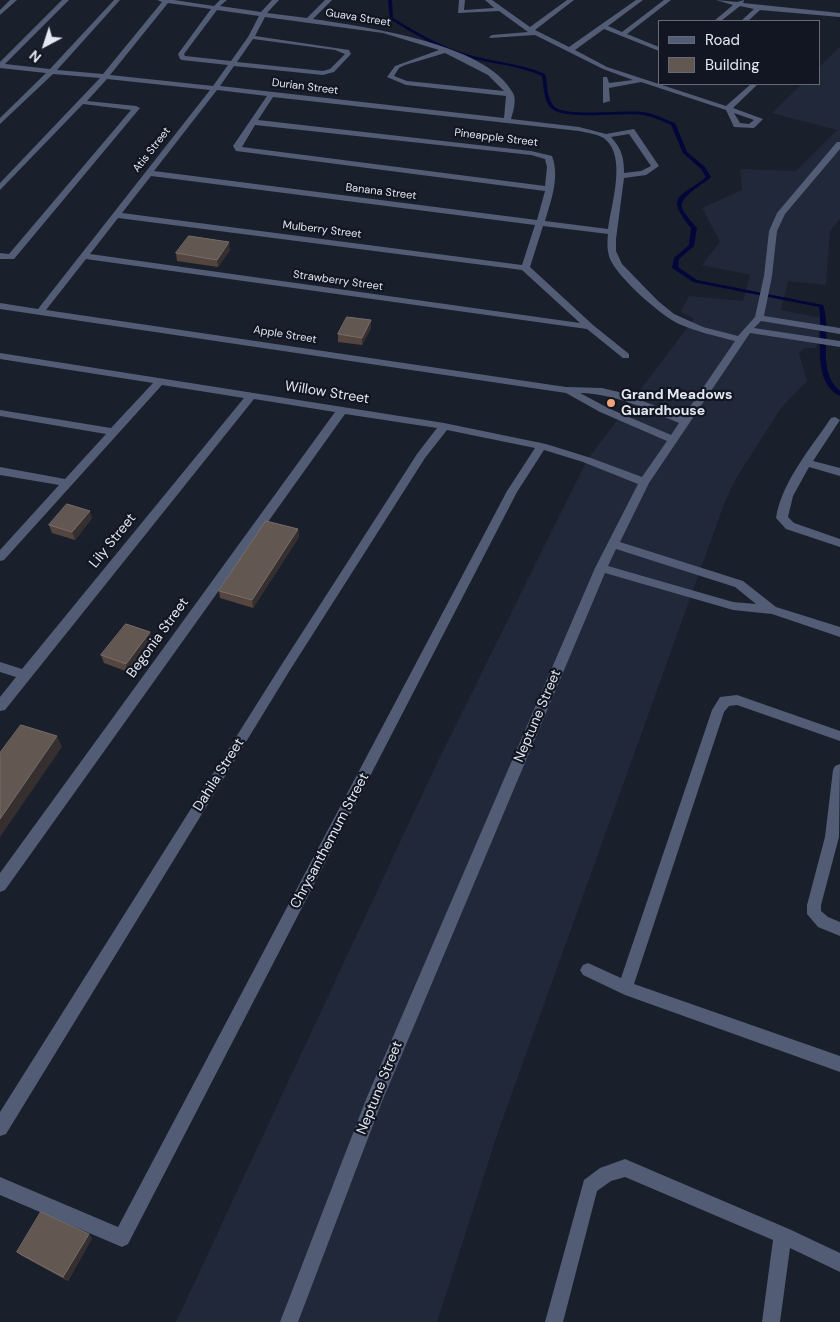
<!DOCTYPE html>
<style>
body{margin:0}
#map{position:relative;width:840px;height:1322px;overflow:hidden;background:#1a1f2c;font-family:"DM Sans",sans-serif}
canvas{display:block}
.legend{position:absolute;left:658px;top:20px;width:162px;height:65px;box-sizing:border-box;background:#111622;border:1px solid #656a74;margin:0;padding:6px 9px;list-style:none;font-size:15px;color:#e3e7f0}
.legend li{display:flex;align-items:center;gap:10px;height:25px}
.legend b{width:25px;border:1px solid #656a74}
.north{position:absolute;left:20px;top:20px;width:50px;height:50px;-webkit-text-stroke:4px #111622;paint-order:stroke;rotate:220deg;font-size:14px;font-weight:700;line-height:20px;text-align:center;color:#e3e7f0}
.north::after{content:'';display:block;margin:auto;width:18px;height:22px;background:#e3e7f0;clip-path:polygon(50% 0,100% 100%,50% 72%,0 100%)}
</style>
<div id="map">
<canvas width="840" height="1322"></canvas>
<ul class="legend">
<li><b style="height:6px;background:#525c75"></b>Road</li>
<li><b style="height:14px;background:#635751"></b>Building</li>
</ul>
<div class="north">N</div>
</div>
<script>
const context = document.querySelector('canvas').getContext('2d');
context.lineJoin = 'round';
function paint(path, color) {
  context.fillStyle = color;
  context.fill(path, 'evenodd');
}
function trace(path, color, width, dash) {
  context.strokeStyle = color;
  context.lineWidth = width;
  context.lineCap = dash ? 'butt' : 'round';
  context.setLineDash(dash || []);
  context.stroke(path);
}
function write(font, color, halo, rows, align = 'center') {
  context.font = font + ' "DM Sans",sans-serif';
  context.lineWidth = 4.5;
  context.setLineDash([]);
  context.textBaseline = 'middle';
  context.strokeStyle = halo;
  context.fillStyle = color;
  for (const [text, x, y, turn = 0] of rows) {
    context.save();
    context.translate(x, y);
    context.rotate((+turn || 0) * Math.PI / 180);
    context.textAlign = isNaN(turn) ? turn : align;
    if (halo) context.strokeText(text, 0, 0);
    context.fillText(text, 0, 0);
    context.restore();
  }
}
paint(new Path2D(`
 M 840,47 L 840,219 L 830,231 L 826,285 L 788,281 L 781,310 L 821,318 L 816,348 L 804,348 L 799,353 L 807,381 L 781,408 L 735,480 L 724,504 L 498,1132 L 437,1322 L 176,1322 L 436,765 L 587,460 L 694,319 L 681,312 L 689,296 L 743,301 L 750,275 L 702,265 L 720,242 L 702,208 L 742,190 L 740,169 L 796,171 L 837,130 L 772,113 L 802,84 L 819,84 L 819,67 Z`), '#21283a');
paint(new Path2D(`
 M 388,0 L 392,0 L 393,18 C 416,32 440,46 466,54 C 492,62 520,63 545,74 C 548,84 546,99 555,107 C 566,117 623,110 642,112 C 653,113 664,119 675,123 L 687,152 L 705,167 L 711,177 C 703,185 679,196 682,208 C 685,215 692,222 697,228 L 694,246 L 679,259 L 678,267 L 697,280 L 823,305 C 833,333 815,369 840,391 L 840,396 C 810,381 824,334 819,307 L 693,282 L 672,268 L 674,258 L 689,245 L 691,228 C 664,194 681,198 706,177 L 701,169 L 683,153 L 671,125 C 662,121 652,116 642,115 C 623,112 564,121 551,108 C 543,100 544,86 542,76 C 518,65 492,64 466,57 C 439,49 414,34 390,19 Z`), '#030639');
paint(new Path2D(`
 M 10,0 L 17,0 L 0,15 L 0,10 Z
 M 62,0 L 69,0 L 5,64 L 50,69 L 114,0 L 120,0 L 57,70 L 103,74 L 162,2 L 157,0 L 174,0 L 214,6 L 220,0 L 227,0 L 220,6 L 261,12 L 272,0 L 279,0 L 267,13 L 307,18 L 325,0 L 332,0 L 313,19 C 366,27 486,43 513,93 C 517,100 513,112 511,119 L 579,127 L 606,134 L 634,129 L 659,166 L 646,175 L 624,178 L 616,239 L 616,251 L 622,264 L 658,301 L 674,314 L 703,327 L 738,336 L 755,317 L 764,276 L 769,231 L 777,213 L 837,142 L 840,142 L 840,149 L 785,214 L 777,231 L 772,276 L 764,316 L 840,328 L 840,334 L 761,321 L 754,328 L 840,341 L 840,347 L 750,333 L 649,483 L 620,542 L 743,581 L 776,607 L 840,627 L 840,637 L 772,614 L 733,610 L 605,573 L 381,1104 L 298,1322 L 280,1322 L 367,1097 L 595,568 L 638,484 L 583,462 L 544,450 L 517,492 L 128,1244 L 122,1247 L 0,1195 L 0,1177 L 118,1227 L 507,491 L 535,448 L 447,430 L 425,458 L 290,670 L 6,1134 L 0,1136 L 0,1112 L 282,664 L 417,454 L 437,428 L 345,414 L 5,890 L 0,892 L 0,873 L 335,412 L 254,399 L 5,710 L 0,711 L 0,697 L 16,677 L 0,672 L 0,662 L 22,669 L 244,398 L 162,385 L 4,560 L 0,561 L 0,550 L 59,485 L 0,475 L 0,467 L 65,479 L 106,434 L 0,416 L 0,410 L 111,428 L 153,383 L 0,359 L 0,353 L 444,423 L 546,444 L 591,458 L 642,477 L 667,441 L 600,412 L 566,393 L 0,309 L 0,303 L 38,309 L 210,90 L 107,79 L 87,101 L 136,106 L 140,108 L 14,259 L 0,259 L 0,253 L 9,254 L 131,110 L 83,104 L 0,190 L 0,183 L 100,78 L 53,74 L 0,124 L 0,118 L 46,73 L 0,68 L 0,62 ZM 168,3 L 211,9 L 178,54 L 180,59 L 182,60 L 228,65 L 213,86 L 110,75 ZM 217,10 L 259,16 L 248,37 L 231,61 L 185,56 L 184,54 ZM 265,17 L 383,33 L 439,50 L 395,66 L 387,77 L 406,85 L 506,96 L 504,118 L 220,86 L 234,66 L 323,75 L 334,72 L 351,54 L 349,50 L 255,36 ZM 253,39 L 335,50 L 345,54 L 330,69 L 323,71 L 237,62 ZM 445,53 L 488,75 L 504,91 L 407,81 L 394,76 L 399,68 L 405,65 ZM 217,90 L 267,96 L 233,146 L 236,151 L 545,191 L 537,220 L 154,171 ZM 273,97 L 579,131 C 588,133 598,134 605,139 C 627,157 611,205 608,229 L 545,221 C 551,201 560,177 552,156 L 531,151 L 258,120 ZM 255,125 L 531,155 L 545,159 L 547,167 L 545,186 L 242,147 ZM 629,134 L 651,166 L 641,171 L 624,173 C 624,158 622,149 611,137 ZM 151,176 L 535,225 L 522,265 L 122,213 ZM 118,218 L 522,270 L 580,323 L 90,254 ZM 543,226 L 608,234 C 607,243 607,253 611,261 C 620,279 660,315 679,324 C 697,332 716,336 735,341 L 683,417 L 623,393 L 602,388 L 566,387 L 46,310 L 86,259 L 587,329 L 623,358 L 629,358 L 629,354 L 593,325 L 530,267 ZM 580,393 C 617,394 645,409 679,423 L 671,435 L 608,408 ZM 616,549 L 735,587 L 756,604 L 733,602 L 608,566 Z
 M 459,0 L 465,0 L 464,10 L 494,8 L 485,0 L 492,0 L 530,27 L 567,0 L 574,0 L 535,30 L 569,47 L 636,0 L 643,0 L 608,26 L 622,32 L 664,0 L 671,0 L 627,34 L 659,47 L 659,51 L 604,29 L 575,50 L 607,67 L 726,106 L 751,84 L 758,84 L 733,108 L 763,119 L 754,128 L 734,127 L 726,110 L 641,82 L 609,88 L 610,101 L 603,103 L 603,77 L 607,77 L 609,83 L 633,80 L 603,69 L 535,35 L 490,38 L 489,37 L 492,35 L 528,32 L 499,11 L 458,13 ZM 734,113 L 754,120 L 749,124 L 740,123 Z
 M 716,0 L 737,2 L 744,0 L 743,3 L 840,13 L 840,17 L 760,10 L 748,21 L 741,21 L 754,9 L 740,6 L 721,21 L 714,21 L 733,5 Z
 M 835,417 L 840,420 L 813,461 L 840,468 L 840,476 L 809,467 L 793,496 L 788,517 L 794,523 L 840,539 L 840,547 L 786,529 L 776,518 C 782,481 811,448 831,418 Z
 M 737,695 L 840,731 L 840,741 L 737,705 L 729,706 L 724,712 L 634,984 L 840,1056 L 840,1072 L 625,995 L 583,975 L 580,970 L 583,965 L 588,963 L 621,978 L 712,710 L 720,697 Z
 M 840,764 L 839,837 L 821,905 L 821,911 L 828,917 L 840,922 L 840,936 L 818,927 L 807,914 L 807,905 L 825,837 L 833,770 L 835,766 Z
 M 625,1159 L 789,1229 L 840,1253 L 840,1272 L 790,1248 L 780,1322 L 762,1322 L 773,1240 L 625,1177 L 611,1181 L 597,1191 L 563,1322 L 545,1322 L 584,1180 L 600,1168 Z`), '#525c75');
paint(new Path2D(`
 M 230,250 L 218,267 L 177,261 L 176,253 Z
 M 371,328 L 362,345 L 338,342 L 338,334 Z
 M 92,518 L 75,540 L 52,533 L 49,525 Z
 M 298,529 L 299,537 L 253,608 L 220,598 L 219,591 Z
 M 152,639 L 128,672 L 104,663 L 101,655 Z
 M 92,1238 L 68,1281 L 22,1256 L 17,1252 Z`), '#54453e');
paint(new Path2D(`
 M 229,242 L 230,250 L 218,267 L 217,260 Z
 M 371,320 L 371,328 L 362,345 L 362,338 Z
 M 90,511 L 92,518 L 75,540 L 72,532 Z
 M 298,529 L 299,537 L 253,608 L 252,600 Z
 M 150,632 L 152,639 L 128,672 L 126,664 Z
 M 57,736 L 62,747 L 0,837 L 0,819 Z
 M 89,1234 L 92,1238 L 68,1281 L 63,1277 Z`), '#362f2f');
const building = new Path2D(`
 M 189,236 L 229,242 L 217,260 L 176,253 Z
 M 347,317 L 371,320 L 362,338 L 338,334 Z
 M 67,504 L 90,511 L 72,532 L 49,525 Z
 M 266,521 L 298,529 L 252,600 L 219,591 Z
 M 126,624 L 150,632 L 126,664 L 101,655 Z
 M 21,725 L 57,736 L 0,819 L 0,753 Z
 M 41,1212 L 89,1234 L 63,1277 L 17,1252 Z`);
paint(building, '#635751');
trace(building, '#776d6a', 1);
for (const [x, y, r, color] of [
 [611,403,5,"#efa378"]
]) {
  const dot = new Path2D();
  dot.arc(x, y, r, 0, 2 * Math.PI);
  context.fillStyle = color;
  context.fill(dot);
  trace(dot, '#111622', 2);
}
write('11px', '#e3e7f0', '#111622', [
 ["Guava Street",358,18,9],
 ["Durian Street",305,87,7],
 ["Pineapple Street",496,138,7],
 ["Atis Street",152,150,-52],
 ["Banana Street",381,192,7],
 ["Mulberry Street",322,230,7],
 ["Strawberry Street",338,281,8],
 ["Apple Street",285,335,9]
]);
write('14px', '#e3e7f0', '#111622', [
 ["Willow Street",327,393,9],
 ["Lily Street",113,541,-51],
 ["Begonia Street",158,638,-54],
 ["Neptune Street",538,716,-67],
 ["Dahila Street",219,775,-58],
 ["Chrysanthemum Street",330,841,-62],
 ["Neptune Street",380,1088,-68]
]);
write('bold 14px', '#e3e7f0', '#111622', [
 ["Grand Meadows",621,395],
 ["Guardhouse",621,411]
], 'left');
</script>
